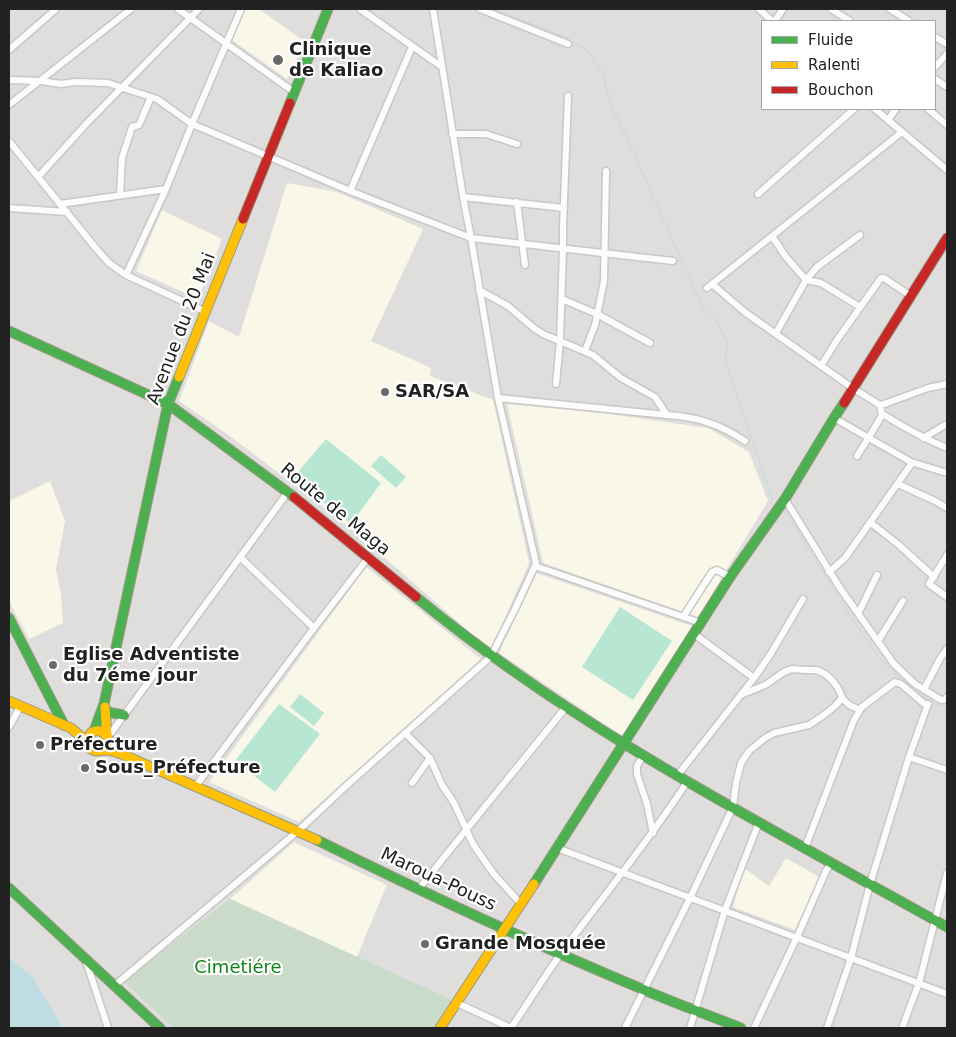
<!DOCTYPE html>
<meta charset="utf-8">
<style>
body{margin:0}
#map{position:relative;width:956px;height:1037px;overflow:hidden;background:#f0eeeb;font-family:"DejaVu Sans",sans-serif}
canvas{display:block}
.frame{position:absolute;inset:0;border:10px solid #222;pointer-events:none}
.legend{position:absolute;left:761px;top:20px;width:175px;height:90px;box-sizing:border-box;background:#fff;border:1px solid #a7a7a7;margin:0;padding:6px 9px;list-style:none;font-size:15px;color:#222}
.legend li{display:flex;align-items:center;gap:10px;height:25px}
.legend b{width:25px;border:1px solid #a7a7a7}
</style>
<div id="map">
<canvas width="956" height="1037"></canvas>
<div class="frame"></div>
<ul class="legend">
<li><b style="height:6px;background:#4caf50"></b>Fluide</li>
<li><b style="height:6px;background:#ffc107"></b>Ralenti</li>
<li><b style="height:6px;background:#c62828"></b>Bouchon</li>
</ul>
</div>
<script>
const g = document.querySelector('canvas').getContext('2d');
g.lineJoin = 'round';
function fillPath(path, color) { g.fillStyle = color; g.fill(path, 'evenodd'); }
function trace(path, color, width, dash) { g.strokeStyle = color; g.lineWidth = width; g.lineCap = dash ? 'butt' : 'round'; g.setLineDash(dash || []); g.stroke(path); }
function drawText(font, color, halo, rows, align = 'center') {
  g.font = font + ' "DejaVu Sans",sans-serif'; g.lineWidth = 4.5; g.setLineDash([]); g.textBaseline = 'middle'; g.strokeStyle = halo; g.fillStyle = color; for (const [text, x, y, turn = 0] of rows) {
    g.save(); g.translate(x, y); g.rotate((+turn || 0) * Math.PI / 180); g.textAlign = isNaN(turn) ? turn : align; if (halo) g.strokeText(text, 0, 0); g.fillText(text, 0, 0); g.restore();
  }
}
fillPath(new Path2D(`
 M9,9H947V1028H63L33,977L9,958ZM762,21H935V109H762Z`), '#dfdedc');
fillPath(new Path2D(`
 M245,9H259L304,41L287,79L232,40Z
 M287,183L337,192L423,229L371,341L431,368L430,376L493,400L529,562L527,568L491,649L482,643L362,538L316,501L223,431L179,401L209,321L239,337Z
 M162,210L222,239L198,299L136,271Z
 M507,404L602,413L708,428L749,452L768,501L698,617L543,563Z
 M50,481L65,521L56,569L61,594L63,623L29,639L9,601V501Z
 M366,567L481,659L299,822L209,782Z
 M536,573L692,626L622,736L499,653Z
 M294,842L387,885L357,957L230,899Z
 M786,858L821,878L795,930L733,907L744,868L769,886Z`), '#f8f7e8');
fillPath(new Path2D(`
 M387,885L494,932L452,1000L357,957Z`), '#dededc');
fillPath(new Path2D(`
 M230,899L452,1000L433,1028H173L124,981Z`), '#cadbca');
fillPath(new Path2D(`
 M326,439L381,483L351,524L293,478Z
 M381,455L406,477L396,488L371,466Z
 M620,607L672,641L633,700L582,667Z
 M300,694L324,713L314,726L290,707Z
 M279,704L320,734L275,792L235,761Z`), '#b7e6d2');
fillPath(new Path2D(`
 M9,958L33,977L63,1028H9Z`), '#bfdbe3');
trace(new Path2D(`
 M493,9L565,37L587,50L602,73L613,110L629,142L704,310L716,321L728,343L725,361L773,501
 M783,508L850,616L875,652L897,676L923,697L947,709`), '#bfdbe3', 1);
const street = new Path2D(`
 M178,9L294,92
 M360,9L442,67
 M480,9L568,44
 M759,9L772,21
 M831,9L850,21
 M890,9L909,21
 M775,21L783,9
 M935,37L947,44
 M9,50L56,9
 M935,67L947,54
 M935,79L947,87
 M9,80L41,81L61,84L75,82L108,83L157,99L192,124L350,191L471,238L673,261
 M9,105L131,9
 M875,109L947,170
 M928,109L947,125
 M888,120L896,109
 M452,134H486L517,144
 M9,141L94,246L109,263L126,275L206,312
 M38,177L87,123L199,9
 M350,191L412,47
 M758,194L854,109
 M120,195L122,158L132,127L139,125L151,97
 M463,197L564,208
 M517,202L525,265
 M60,204L166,189
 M9,208L67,212
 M772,236L786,257L806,280L821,283L860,307
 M126,275L166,189L192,124L241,9
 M712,284L746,313L854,389L880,405L887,403L928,388L947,384
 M707,288L902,132
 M479,290L508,306L535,329L543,334L593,355L621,378L655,397L667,415L498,398
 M562,299L597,314L650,343
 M776,333L806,280L817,267L860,235
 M585,351L595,325L604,281L606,171
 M821,366L837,340L881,278H884L911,296
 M556,384L560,341L563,249V227L568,96
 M667,415C698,417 719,424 745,441
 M882,415H884C905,428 925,439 947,448
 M834,418L911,462L947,473
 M923,438L947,424
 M857,456L869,437L882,415L880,405
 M898,484L935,501L947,508
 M785,499L840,588L894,664L915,684L941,700H944L947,697
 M871,523L899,545L934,577
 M947,555L929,584L947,597
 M240,557L314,628
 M535,566L701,623
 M829,572L845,558L912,463
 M858,613L861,608L877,575
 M683,617L712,572L717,570L730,577
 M694,634L754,678
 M878,641L903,601
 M924,689L941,657L947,649
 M743,694C750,691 758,688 765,685C774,680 782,671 792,669C796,669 801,670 804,670C808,670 812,670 816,670C828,673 839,686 842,698
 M9,727L20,707
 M405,733L430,758L442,785L454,803L473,844L493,873L521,904
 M108,737L288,492
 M643,756L637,766V774L647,804L653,833
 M909,757L947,770
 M677,776L754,678L770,655L803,599
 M412,783L430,758
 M195,787L314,628L368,558
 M557,848L947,994
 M805,848L854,720L862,707L895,682L901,684L927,706
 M418,890C467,828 517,768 566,707
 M86,961L108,1028
 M114,986L298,831L347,785L487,660L491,656L515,609L535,566L536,563L498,398L471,238L463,197L433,9
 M457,1003L511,1028
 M511,1028C528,1003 544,977 562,952C604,895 649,841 687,782
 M625,1028L690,898L733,807L736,783L741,763L749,751L765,738L774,733L809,725L824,715L835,706L842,698L849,705L860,710
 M690,1028L725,910L759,822
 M754,1028L797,937L826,871L831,863
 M827,1028L851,958L870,884L909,757L928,704
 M902,1028L919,983L947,873`);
const fast = new Path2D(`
 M290,103L328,9
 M9,331L168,404L294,497
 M416,597C577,730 765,825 947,927
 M9,618L64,725
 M105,710L112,713L124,715
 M94,731L104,704L168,404L179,377
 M317,840C424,893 532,943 642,989C674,1003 708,1015 741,1028
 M534,884L730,577L785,499L834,418L844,403
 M9,888L160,1028`);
const slow = new Path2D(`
 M179,377L243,219
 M9,701L71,728L87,742
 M105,707L107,736
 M103,750L108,743V737C103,732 99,729 92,732C86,738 85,749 96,751C100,751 104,750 108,750C114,751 119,753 124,755L317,840
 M440,1028L534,884`);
const jam = new Path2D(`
 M243,219L290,103
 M844,403L947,238
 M294,497L416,597`);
trace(street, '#c9c8c7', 9);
trace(fast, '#999a82', 11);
trace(slow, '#999a82', 11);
trace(jam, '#999a82', 11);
trace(street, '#fdfcfc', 6);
trace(fast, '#4caf50', 9);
trace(slow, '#ffc107', 9);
trace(jam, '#c62828', 9);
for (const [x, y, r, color] of [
 [278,60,6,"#6a6968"],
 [385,392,5,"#6a6968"],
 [53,665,5,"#6a6968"],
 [40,745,5,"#6a6968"],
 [85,768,5,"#6a6968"],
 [425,944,5,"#6a6968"]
]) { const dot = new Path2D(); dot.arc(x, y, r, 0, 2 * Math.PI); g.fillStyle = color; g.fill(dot); trace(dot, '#fff', 2); }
drawText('bold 18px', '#222', '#fff', [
 ["Clinique",289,50],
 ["de Kaliao",289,71],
 ["SAR/SA",395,392],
 ["Eglise Adventiste",63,655],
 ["du 7éme jour",63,676],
 ["Préfecture",50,745],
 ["Sous_Préfecture",95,768],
 ["Grande Mosquée",435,944]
], 'left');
drawText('18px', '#222', '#fff', [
 ["Avenue du 20 Mai",182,329,-69],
 ["Route de Maga",335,510,39],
 ["Maroua-Pouss",438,880,25]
]);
drawText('18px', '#0c8416', '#fff', [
 ["Cimetiére",238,968]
]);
</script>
